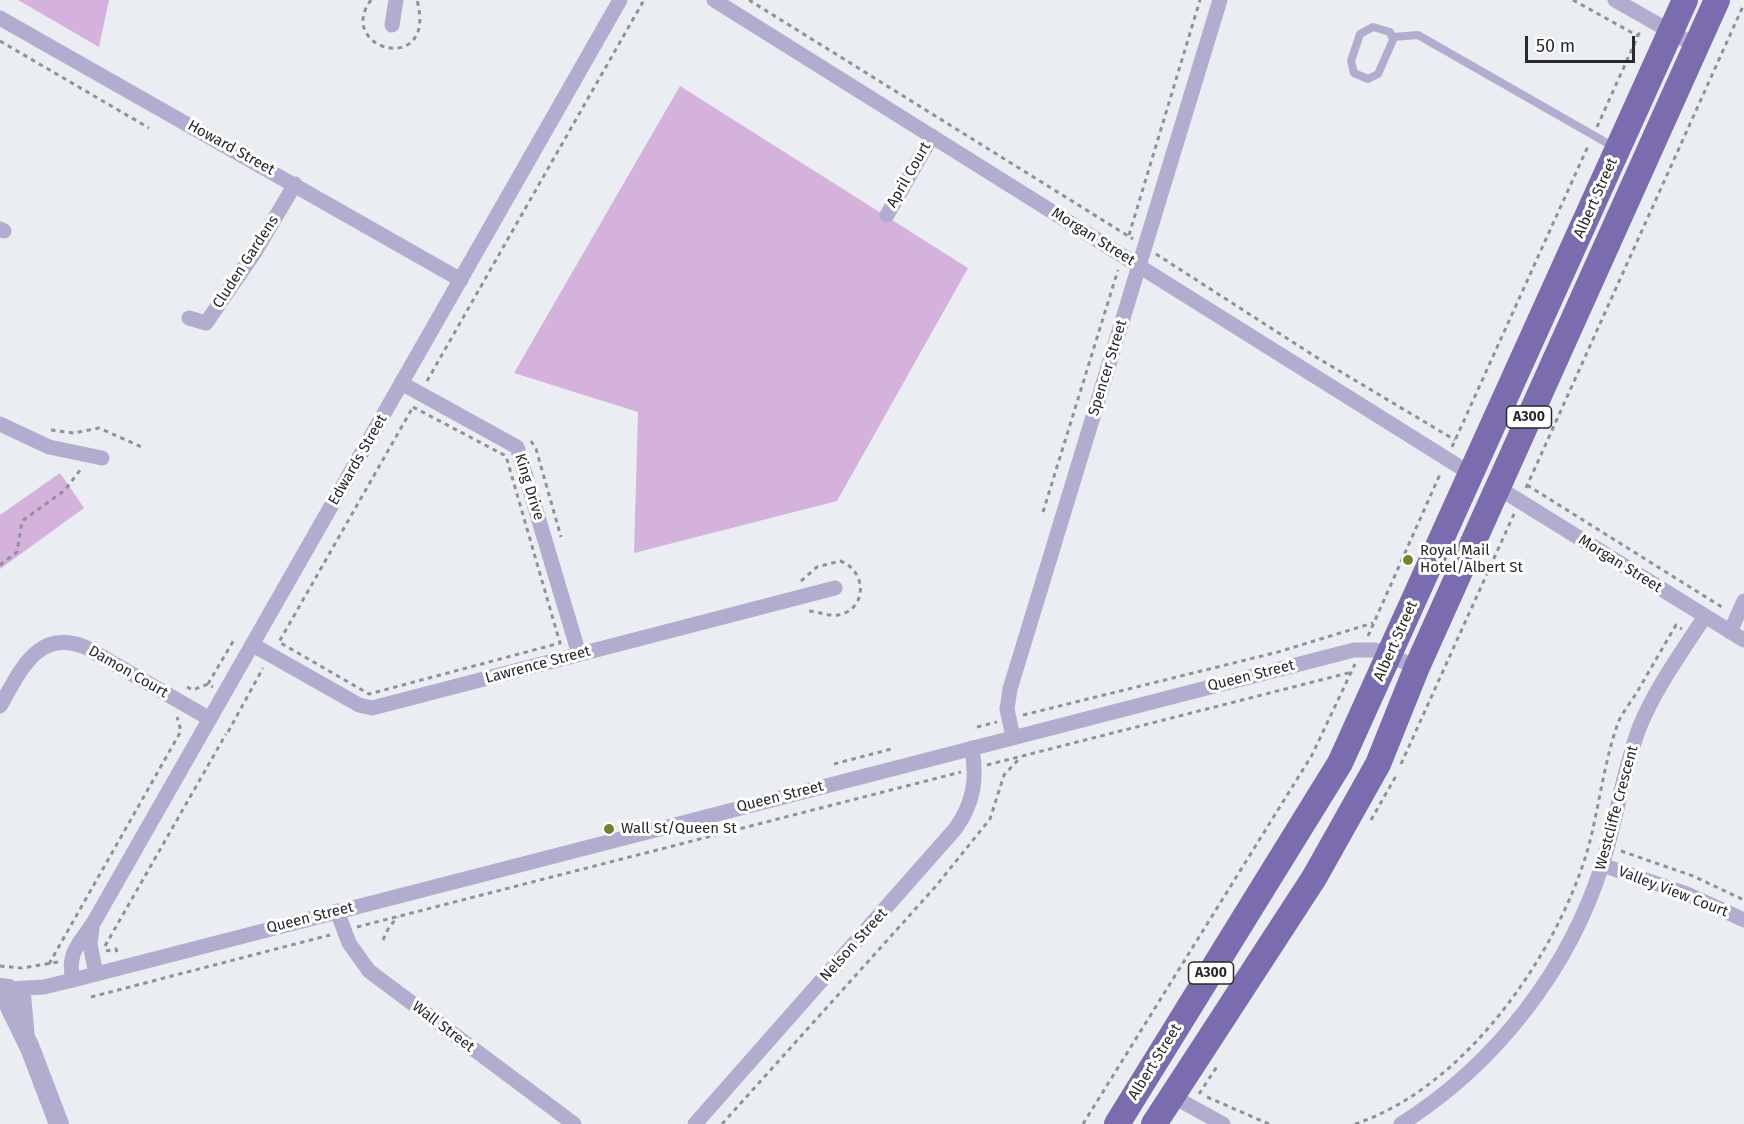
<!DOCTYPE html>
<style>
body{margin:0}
#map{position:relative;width:1744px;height:1124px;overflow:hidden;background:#eaedf2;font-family:"Fira Sans",sans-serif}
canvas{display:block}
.scale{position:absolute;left:1525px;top:36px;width:110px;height:27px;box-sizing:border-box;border:3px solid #28292a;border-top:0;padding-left:8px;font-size:18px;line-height:21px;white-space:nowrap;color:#28292a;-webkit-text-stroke:4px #fff;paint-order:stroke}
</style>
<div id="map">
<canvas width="1744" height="1124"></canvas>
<div class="scale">50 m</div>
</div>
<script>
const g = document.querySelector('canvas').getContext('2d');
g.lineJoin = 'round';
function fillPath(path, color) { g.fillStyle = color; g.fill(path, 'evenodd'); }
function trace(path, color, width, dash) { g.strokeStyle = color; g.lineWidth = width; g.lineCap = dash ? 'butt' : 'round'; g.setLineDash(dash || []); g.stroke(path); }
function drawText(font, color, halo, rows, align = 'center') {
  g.font = font + ' "Fira Sans",sans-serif'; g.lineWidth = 6; g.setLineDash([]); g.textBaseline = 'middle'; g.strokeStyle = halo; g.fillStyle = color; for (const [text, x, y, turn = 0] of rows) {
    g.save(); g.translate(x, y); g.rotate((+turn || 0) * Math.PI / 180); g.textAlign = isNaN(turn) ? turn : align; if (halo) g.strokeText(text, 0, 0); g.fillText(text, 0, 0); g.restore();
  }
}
fillPath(new Path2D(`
 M18,0H109L99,47Z
 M680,86L968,268L837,501L634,553L638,412L514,373Z
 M60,473L84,508L0,569V515Z`), '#d5b2db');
trace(new Path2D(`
 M371,0C334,49 438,78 417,0
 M749,0L1133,239
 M1573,0L1638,36
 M0,41L149,128
 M1597,127L1641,29
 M1129,235L1200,0
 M1156,254L1316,357L1455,440
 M427,381L644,0
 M413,407L506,456L560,643L369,694L279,642Z
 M51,430L74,433L99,428L144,448
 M531,441L536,449L561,537
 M1452,447L1589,144
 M1527,485L1725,609
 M1526,488L1744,4
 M1043,512L1118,270
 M0,565L17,552L22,521L65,490L81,469
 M801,581L817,567L840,561C863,568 869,602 845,613C832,619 820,611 807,611
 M1368,636L1441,472
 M208,684L235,638
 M187,687L193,690L208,684L213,687
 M1023,715L1278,652L1373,623
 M977,727L997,722
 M228,732L263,668
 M834,764L895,748
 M1401,764L1514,514
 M987,765L1352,672
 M1371,820L1396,776
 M1621,851L1693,876L1744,900
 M357,927L961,772
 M383,940L389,927L398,917
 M105,946L226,734
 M106,951L116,949L118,956
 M49,964L181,731L177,717
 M0,966L22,968L58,962
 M91,997L330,935
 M1199,1094L1218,1065
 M1207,1097L1269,1124
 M722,1124L936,886L990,819L1004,775L1020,758
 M1083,1124L1312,755L1355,664
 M1355,1124C1464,1088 1555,958 1587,852C1599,810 1603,765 1618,723C1622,713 1631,702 1637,692C1650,670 1663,647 1676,625L1682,629`), '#909296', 3, [4.5, 4.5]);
trace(new Path2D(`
 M1373,27L1390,32L1393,40L1378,74L1368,79L1354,73L1351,61L1360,34Z
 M1393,37L1418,35L1614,147`), '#b2adcf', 8);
trace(new Path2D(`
 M714,0L1471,474
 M1615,0L1696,46
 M0,18L461,280
 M392,25L396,0
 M887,215L932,136
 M0,229L4,231
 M189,318L206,323L255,252L295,184
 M401,383L517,447L579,654
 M0,424L49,447L102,458
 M1497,487L1744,640
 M1730,632L1744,601
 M253,645L359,705L372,708L835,588
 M0,706C20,672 38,626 87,648L210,719
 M1013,737L1007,709L1010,689L1220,0
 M1602,865L1687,894L1744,920
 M337,911L349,943L369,971L574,1124
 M92,928L90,944L96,974
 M73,980C66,951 81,943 95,920L620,0
 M9,989L44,987L73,980L1354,650H1375L1417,667
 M23,989L27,1034
 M1172,1096L1223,1124
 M695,1124L956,828C974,802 977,779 972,748
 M1401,1124C1495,1065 1570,969 1603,862C1617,818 1623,770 1640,726C1656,687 1682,652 1705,616`), '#b2adcf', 15);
trace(new Path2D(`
 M0,988L9,989L10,1007L30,1048L59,1124`), '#b2adcf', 20);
trace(new Path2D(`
 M1117,1124L1340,763L1685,0
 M1154,1124L1314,878L1378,764L1417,667L1717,0`), '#7a6cae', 26);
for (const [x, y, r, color] of [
 [1408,560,6,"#75812e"],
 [609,829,6,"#75812e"]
]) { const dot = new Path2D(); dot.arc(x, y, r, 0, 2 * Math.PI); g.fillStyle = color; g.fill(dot); trace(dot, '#fff', 2); }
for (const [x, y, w] of [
 [1529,417,45],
 [1211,973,45]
]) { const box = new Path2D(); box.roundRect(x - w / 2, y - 11, w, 22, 4.5); g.fillStyle = '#fff'; g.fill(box); trace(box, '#28292a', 1.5); }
drawText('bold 14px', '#28292a', null, [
 ["A300",1529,417],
 ["A300",1211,973]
]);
drawText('15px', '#28292a', '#fff', [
 ["Howard Street",231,148,29],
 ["April Court",909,175,-60],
 ["Albert Street",1596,198,-66],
 ["Morgan Street",1093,237,32],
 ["Cluden Gardens",246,262,-57],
 ["Spencer Street",1108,368,-73],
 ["Edwards Street",358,460,-60],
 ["King Drive",529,487,73],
 ["Morgan Street",1620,564,32],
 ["Albert Street",1396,641,-66],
 ["Lawrence Street",538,665,-15],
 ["Damon Court",128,672,30],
 ["Queen Street",1251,676,-14],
 ["Queen Street",780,797,-14],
 ["Westcliffe Crescent",1617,808,-75],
 ["Valley View Court",1673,892,21],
 ["Queen Street",310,918,-14],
 ["Nelson Street",854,945,-48],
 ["Wall Street",443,1027,37],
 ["Albert Street",1155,1062,-58]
]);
drawText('15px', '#28292a', '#fff', [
 ["Royal Mail",1420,551],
 ["Hotel/Albert St",1420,568],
 ["Wall St/Queen St",621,829]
], 'left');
</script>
